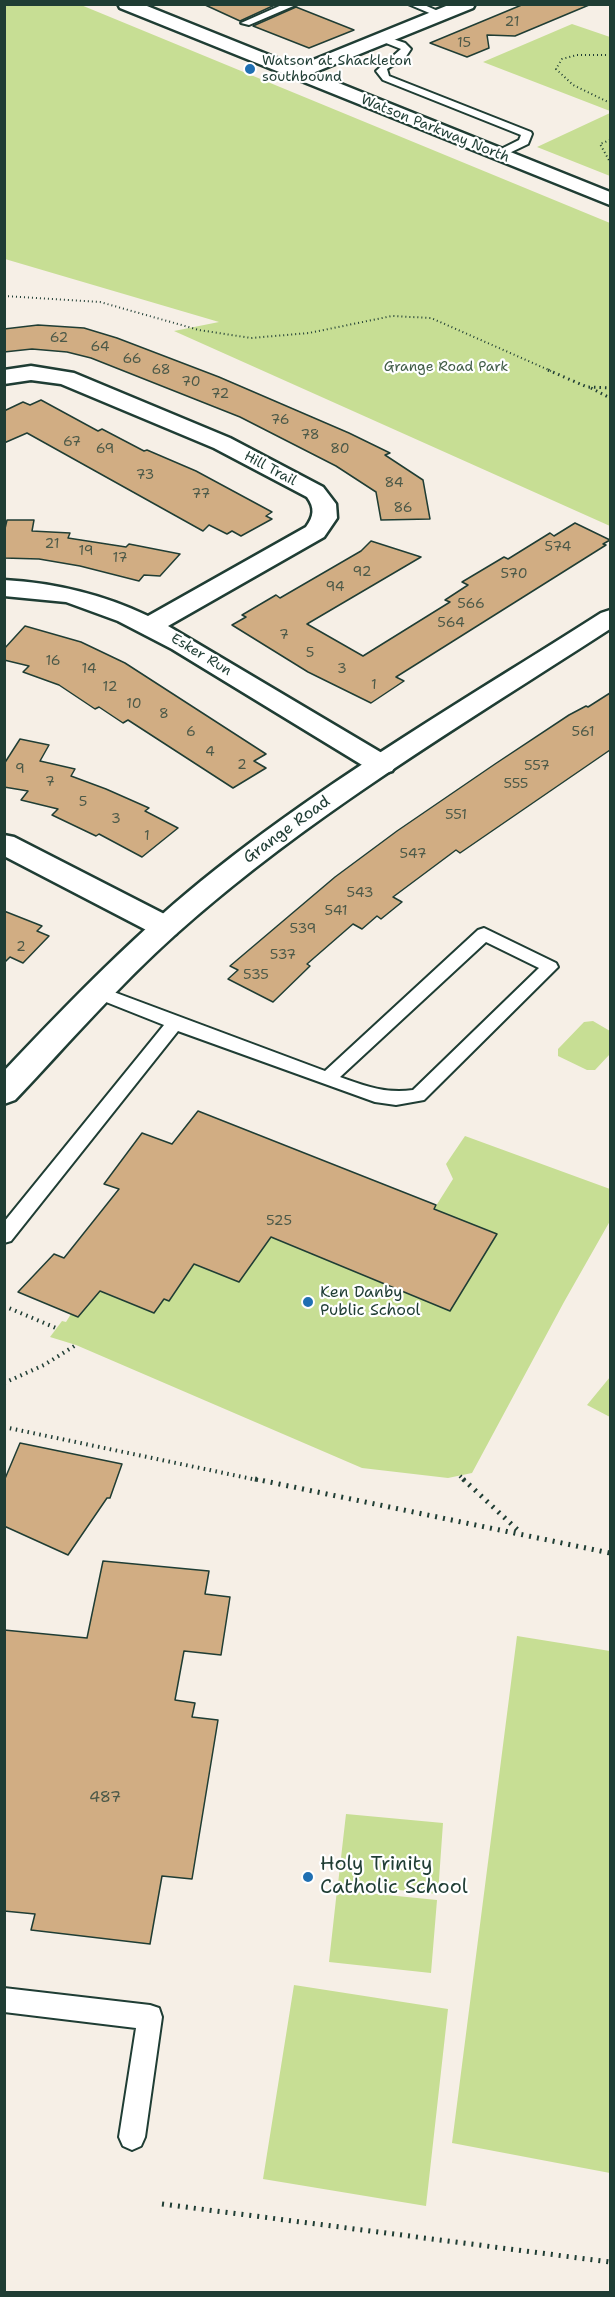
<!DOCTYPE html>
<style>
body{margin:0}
#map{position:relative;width:615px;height:2297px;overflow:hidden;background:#f6efe6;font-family:"Shantell Sans",sans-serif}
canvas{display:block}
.frame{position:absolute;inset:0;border:6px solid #1f3d34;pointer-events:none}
</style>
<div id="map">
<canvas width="615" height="2297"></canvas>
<div class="frame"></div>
</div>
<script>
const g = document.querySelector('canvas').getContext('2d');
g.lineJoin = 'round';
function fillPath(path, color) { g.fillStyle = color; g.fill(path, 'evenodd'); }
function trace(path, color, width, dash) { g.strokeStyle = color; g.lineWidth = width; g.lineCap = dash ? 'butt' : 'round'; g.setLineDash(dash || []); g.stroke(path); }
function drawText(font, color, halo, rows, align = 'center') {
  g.font = font + ' "Shantell Sans",sans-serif'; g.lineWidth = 4.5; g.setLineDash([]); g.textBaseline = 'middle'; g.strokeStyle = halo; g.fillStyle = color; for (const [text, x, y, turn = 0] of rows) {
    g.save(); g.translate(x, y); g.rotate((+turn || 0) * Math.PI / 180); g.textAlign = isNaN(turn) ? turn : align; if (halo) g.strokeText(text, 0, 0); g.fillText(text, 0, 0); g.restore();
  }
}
fillPath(new Path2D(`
 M4,5H81L610,223V526L174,331L219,322L5,259Z
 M572,24L610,37V111L483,62Z
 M610,113V176L537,147Z
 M593,1021L610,1031V1054L595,1070H587L558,1056V1049L584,1022Z
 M465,1136L610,1189V1221L564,1302L472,1473L448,1478L362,1468L76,1345L50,1337L62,1321L66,1322L71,1314L78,1317L100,1291L154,1313L164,1299L169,1301L194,1264L239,1282L271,1237L450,1311L497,1234L434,1209L453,1179L446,1164Z
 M610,1377V1417L587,1405Z
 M517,1636L610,1651V2173L452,2143Z
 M346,1814L443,1823L438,1894L338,1884Z
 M337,1890L437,1900L431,1973L329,1962Z
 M294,1985L448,2009L426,2206L263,2179Z`), '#c7de94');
const building = new Path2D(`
 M203,4H277L240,21Z
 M524,4L589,5L515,36L487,35L489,48L467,57L430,43Z
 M296,7L354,30L309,48L253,26Z
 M38,325L84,328L117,338L219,377L349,433L390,453L385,455L423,480L430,519L381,520L376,492L336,466L240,417L91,358L67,352L32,349L4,352V329Z
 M41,400L98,431L102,429L144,451L147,450L196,471L272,512L266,516L272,519L241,536L232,531L227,534L209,525L203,531L27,433L4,443V411L23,402L30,405Z
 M7,520H34L32,531L70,533L68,538L126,547L129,544L180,554L160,576L144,575L139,581L80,566L39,559L4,558V533Z
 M575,523L610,540L603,544L606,545L396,677L404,681L371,703L308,672L232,625L246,617L242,615L276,595L280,598L361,551L371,541L421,557L307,624L363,656L450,602L445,600L468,585L462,582L504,557L508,559L550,533L554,536Z
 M25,626L81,642L125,663L266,754L254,761L266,768L233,788L128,720L123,723L99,707L95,709L59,685L23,672L29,666L4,660V649Z
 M610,693V750L460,853L456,850L393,897L402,902L381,919L377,916L362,929L353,924L307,964L310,966L273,1002L228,979L238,970L230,966L335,877L397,831L495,764L569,715L586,706L588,707Z
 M20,739L49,745L40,761L75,769L71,776L106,789L149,808L145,811L178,828L142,857L99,834L96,836L52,815L58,809L21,800L28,791L4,787V764Z
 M4,911L42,926L37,931L49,936L23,963L10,957L4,963Z
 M198,1111L436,1205L434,1209L497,1234L450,1311L271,1237L239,1282L194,1264L169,1301L164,1299L154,1313L100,1291L78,1317L18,1292L54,1254L64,1258L119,1189L104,1184L142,1133L172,1144Z
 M20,1443L122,1464L110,1498H107L68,1555L4,1526V1481Z
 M103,1561L209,1571L205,1594L230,1597L221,1655L184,1651L175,1700L195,1703L192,1717L218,1720L192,1879L162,1876L150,1944L31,1930L35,1914L4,1911V1630L87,1638Z`);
fillPath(building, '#d1ad83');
trace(building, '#1f3d34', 1.5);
const lane = new Path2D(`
 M284,4H298L249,25L241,23Z
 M408,4H422L447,15L439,17Z
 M384,36L405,43L411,49L405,58L387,69L389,76L531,132L532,134L528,144L503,156H495V152L519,140L521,135L383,80L376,71L401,49L381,41V37Z
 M484,928L556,963L558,967L424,1100L396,1105L375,1102L178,1031L11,1241L4,1243V1222L164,1025L91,996L89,992L91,988H103L325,1071L478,930ZM486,942L539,968L413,1090C386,1094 365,1086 340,1077Z
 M4,1988L150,2005L159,2008L162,2017L145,2137L141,2146L132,2150L123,2146L119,2137L136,2028L4,2012Z`);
const street = new Path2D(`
 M451,4H475L473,8L303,77H291L288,73L291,69Z
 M31,366L74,373L230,438L323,487L336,504L337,518L324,537L168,626L392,759L396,765L392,771L382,774L372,771L172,649L118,621L66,602L4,596V580C55,583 102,594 148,616L306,527C314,516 315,508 307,497L214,448L61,384L31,380L4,384V370Z
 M4,835L14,837L176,920L180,927L176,934L165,937L154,934L4,856Z`);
const secondary = new Path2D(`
 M118,4H142L610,192V205L120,8Z
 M610,610V629C462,725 308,816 176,934C119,985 68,1044 15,1100L4,1104V1071C71,1000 138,931 215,870C336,774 471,696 601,613Z`);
trace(lane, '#1f3d34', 4);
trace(street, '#1f3d34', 5);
trace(secondary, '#1f3d34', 5);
trace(new Path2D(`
 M610,55H577L562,59L556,69L573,85L610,103
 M610,140L600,144L610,162
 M4,296L100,302L199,330L251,338L309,333L392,316L431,318L551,371`), '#1f3d34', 2, [1, 3]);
trace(new Path2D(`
 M548,370L587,387L610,388
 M591,388L610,398`), '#1f3d34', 3, [1.5, 4]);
trace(new Path2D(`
 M4,1306L56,1328
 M4,1383L44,1365L76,1345
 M4,1427L262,1481
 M460,1476L465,1481`), '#1f3d34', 4, [1.5, 4.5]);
trace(new Path2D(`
 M255,1479L610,1553
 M463,1479L521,1533
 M162,2204L610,2262`), '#1f3d34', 5, [2, 6]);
fillPath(lane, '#fff');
fillPath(street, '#fff');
fillPath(secondary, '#fff');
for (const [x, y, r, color] of [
 [250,69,6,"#1f6fb2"],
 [308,1302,6,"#1f6fb2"],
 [308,1877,6,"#1f6fb2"]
]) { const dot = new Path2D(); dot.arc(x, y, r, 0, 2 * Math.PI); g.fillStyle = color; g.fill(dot); trace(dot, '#fff', 2); }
drawText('14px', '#4c5948', null, [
 ["21",512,22],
 ["15",464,43],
 ["62",59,338],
 ["64",100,347],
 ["66",132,359],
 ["68",161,370],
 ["70",191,382],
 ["72",220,394],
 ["76",280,420],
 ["78",310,435],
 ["67",72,442],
 ["69",105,449],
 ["80",340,449],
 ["73",145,475],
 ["84",394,483],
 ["77",201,494],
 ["86",403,508],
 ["21",52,544],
 ["574",558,547],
 ["19",86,551],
 ["17",120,558],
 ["92",362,572],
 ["570",514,574],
 ["94",335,587],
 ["566",471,604],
 ["564",451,623],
 ["7",284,635],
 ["5",310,653],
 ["16",53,661],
 ["14",89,669],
 ["3",342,669],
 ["1",374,685],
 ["12",110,687],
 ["10",134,704],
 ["8",164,714],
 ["6",191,732],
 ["561",583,732],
 ["4",210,752],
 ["2",242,765],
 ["557",537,766],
 ["9",20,769],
 ["7",50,782],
 ["555",516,784],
 ["5",83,802],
 ["551",456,815],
 ["3",116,819],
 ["1",147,836],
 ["547",413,854],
 ["543",360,893],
 ["541",336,911],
 ["539",303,929],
 ["2",21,947],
 ["537",283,955],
 ["535",256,975],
 ["525",279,1221]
]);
drawText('14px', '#1f3d34', '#fff', [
 ["Watson at Shackleton",262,61],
 ["southbound",262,77]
], 'left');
drawText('14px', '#1f3d34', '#fff', [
 ["Watson Parkway North",435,129,22],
 ["Hill Trail",270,469,28],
 ["Esker Run",201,655,31]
]);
drawText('14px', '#415d47', '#fff', [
 ["Grange Road Park",446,367]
]);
drawText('16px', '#1f3d34', '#fff', [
 ["Grange Road",287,830,-36]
]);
drawText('16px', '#1f3d34', '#fff', [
 ["Ken Danby",320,1293],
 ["Public School",320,1311]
], 'left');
drawText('16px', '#4c5948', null, [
 ["487",105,1798]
]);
drawText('20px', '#1f3d34', '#fff', [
 ["Holy Trinity",320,1865],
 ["Catholic School",320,1888]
], 'left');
</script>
